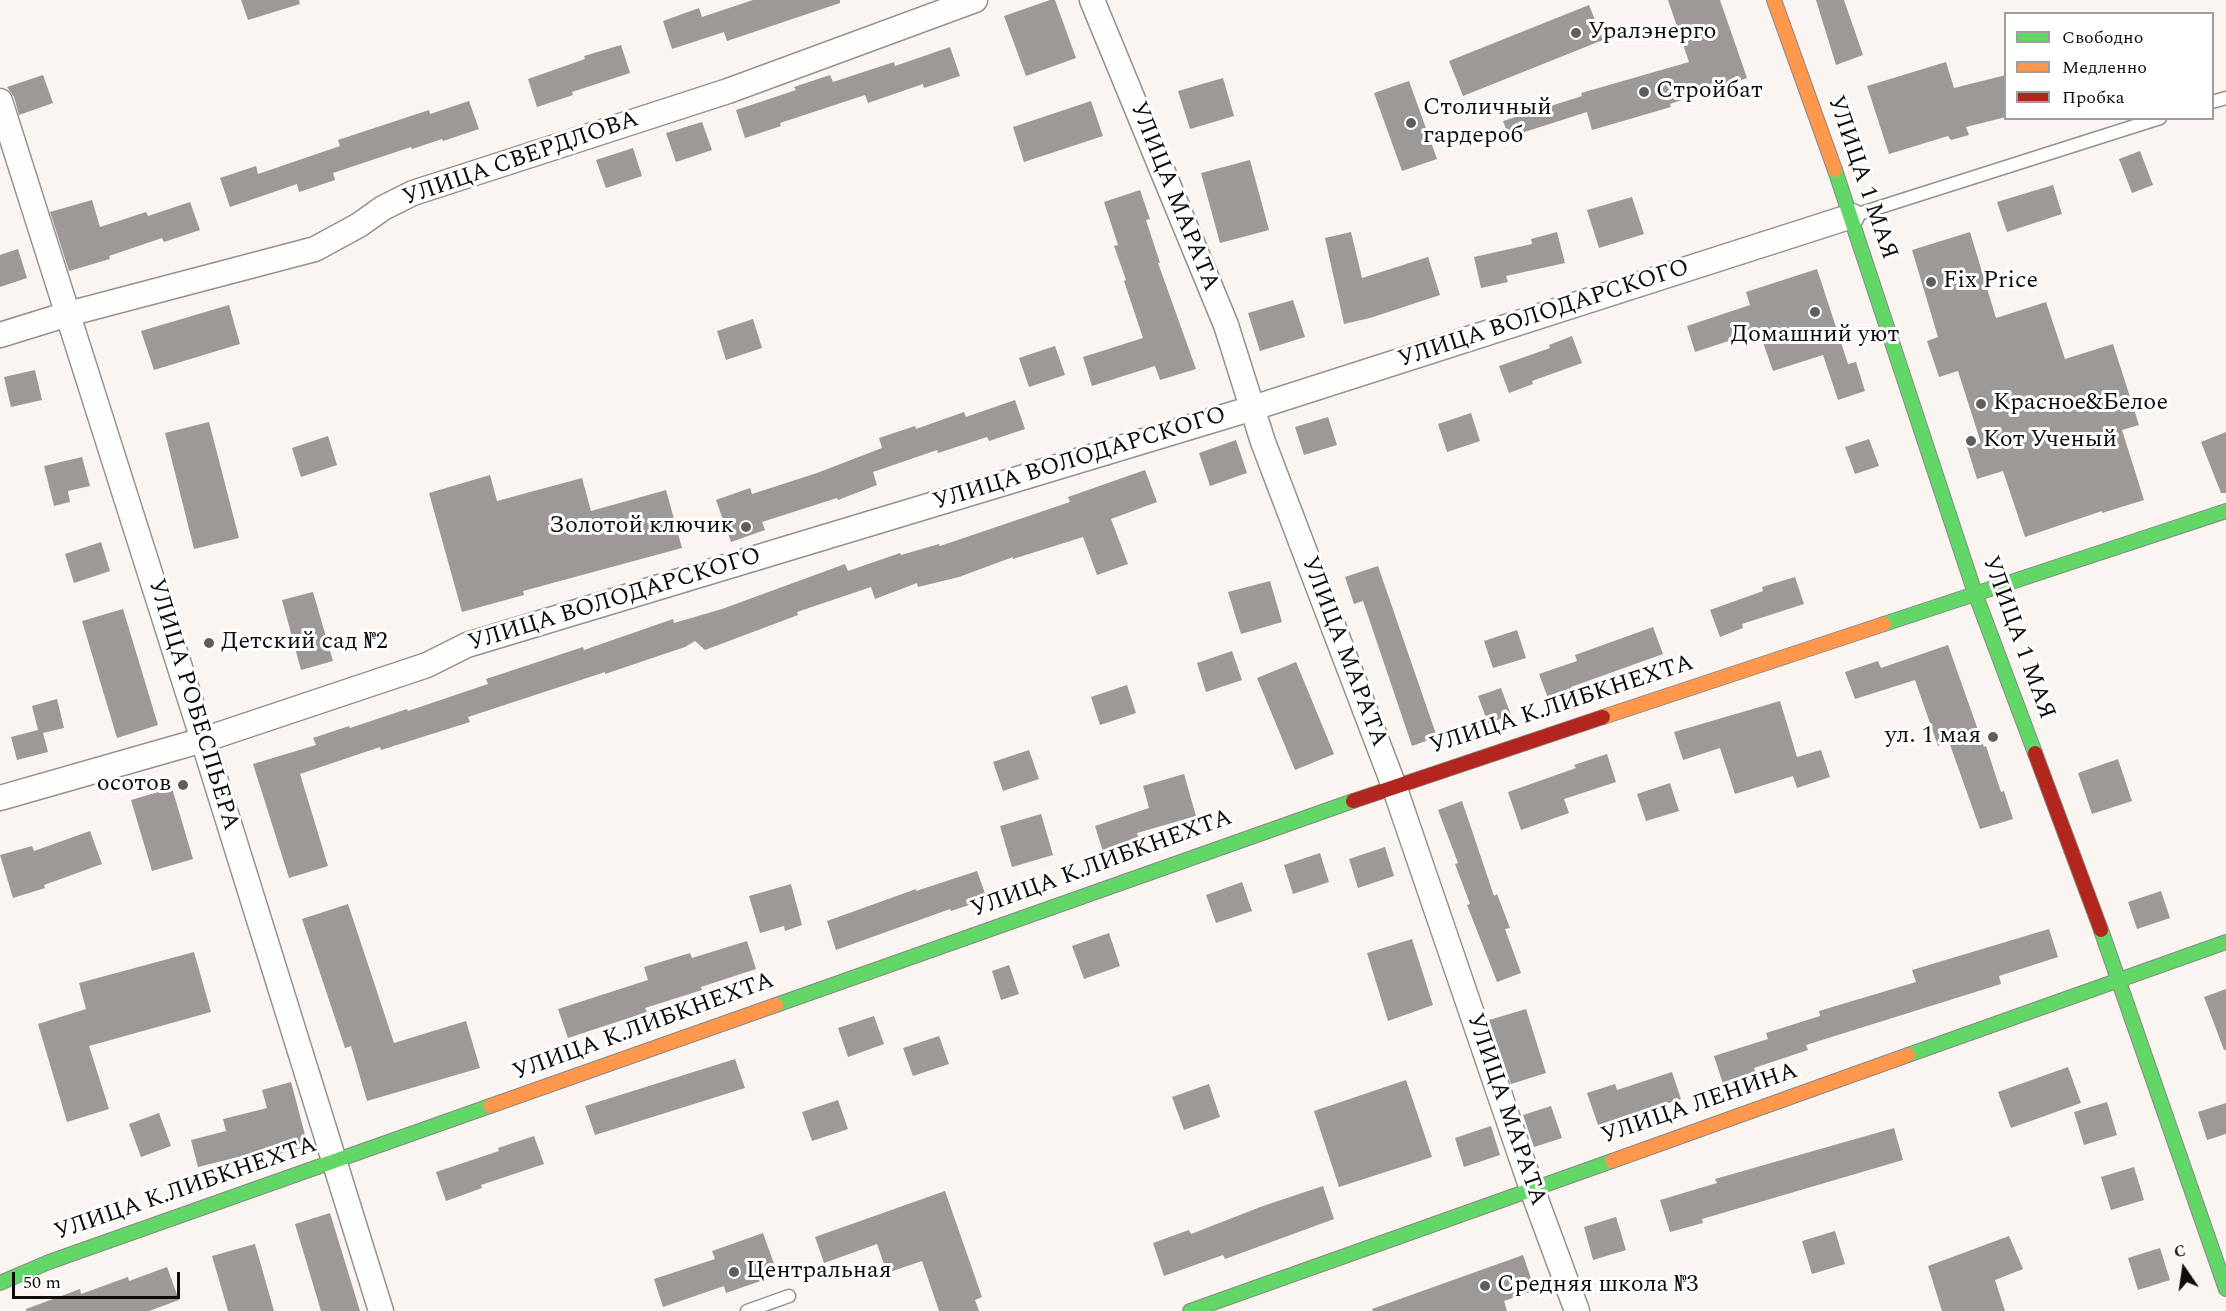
<!DOCTYPE html>
<meta charset="utf-8">
<style>
body{margin:0}
#map{position:relative;width:2226px;height:1311px;overflow:hidden;background:#faf5f1;font-family:Spectral,serif}
canvas{display:block}
.legend{position:absolute;left:2004px;top:12px;width:210px;height:108px;box-sizing:border-box;background:#fff;border:2px solid #9e9e9e;margin:0;padding:8px 10px;list-style:none;font-size:18px;color:#0d0d0d}
.legend li{display:flex;align-items:center;gap:12px;height:30px}
.legend b{width:30px;border:2px solid #9e9e9e}
.north{position:absolute;left:2154px;top:1239px;width:60px;height:60px;-webkit-text-stroke:4px #fff;paint-order:stroke;rotate:347deg;font-size:16px;font-weight:700;line-height:24px;text-align:center;color:#0d0d0d}
.north::after{content:'';display:block;margin:auto;width:21px;height:27px;background:#0d0d0d;clip-path:polygon(50% 0,100% 100%,50% 72%,0 100%)}
.scale{position:absolute;left:12px;top:1272px;width:168px;height:27px;box-sizing:border-box;border:3px solid #0d0d0d;border-top:0;padding-left:8px;font-size:18px;line-height:21px;white-space:nowrap;color:#0d0d0d;-webkit-text-stroke:4px #fff;paint-order:stroke}
</style>
<div id="map">
<canvas width="2226" height="1311"></canvas>
<ul class="legend">
<li><b style="height:8px;background:#63d668"></b>Свободно</li>
<li><b style="height:8px;background:#ff974d"></b>Медленно</li>
<li><b style="height:8px;background:#b3261e"></b>Пробка</li>
</ul>
<div class="north">С</div>
<div class="scale">50 m</div>
</div>
<script>
const g = document.querySelector('canvas').getContext('2d');
g.lineJoin = 'round';
function fillPath(path, color) { g.fillStyle = color; g.fill(path, 'evenodd'); }
function trace(path, color, width, dash) { g.strokeStyle = color; g.lineWidth = width; g.lineCap = dash ? 'butt' : 'round'; g.setLineDash(dash || []); g.stroke(path); }
function drawText(font, color, halo, rows, align = 'center') {
  g.font = font + ' Spectral,serif'; g.lineWidth = 6; g.setLineDash([]); g.textBaseline = 'middle'; g.strokeStyle = halo; g.fillStyle = color; for (const [text, x, y, turn = 0] of rows) {
    g.save(); g.translate(x, y); g.rotate((+turn || 0) * Math.PI / 180); g.textAlign = isNaN(turn) ? turn : align; if (halo) g.strokeText(text, 0, 0); g.fillText(text, 0, 0); g.restore();
  }
}
fillPath(new Path2D(`
 M241,0H299L300,4L248,20Z
 M753,0H840V3L727,41L724,32L672,49L663,21L699,8L702,17Z
 M1050,0H1055L1076,58L1026,76L1004,16Z
 M1668,0H1720L1747,78L1670,104L1671,107L1592,130L1587,112L1509,137L1503,121L1582,96L1581,93L1689,62Z
 M1816,0H1844L1863,55L1836,65Z
 M1589,5L1603,40L1463,96L1449,61Z
 M621,45L630,73L572,92L573,95L537,107L528,79L585,59L584,56Z
 M950,47L960,76L924,88L923,84L868,103L865,95L780,123L781,126L745,138L736,110L796,90L794,87L830,75L833,82L894,62L895,66Z
 M1946,62L1954,88L2006,75V117L1966,127L1969,135L1951,140L1948,136L1889,154L1867,86Z
 M43,75L53,103L19,115L14,97L7,87Z
 M1223,78L1234,116L1190,129L1178,91Z
 M1409,81L1437,159L1402,171L1374,93Z
 M469,101L479,129L443,141L442,139L412,149L411,147L333,173L335,180L299,192L297,184L230,207L220,178L256,166L258,174L340,146L338,140L429,110L430,114Z
 M1091,101L1103,136L1024,162L1013,127Z
 M702,122L712,150L676,162L666,133Z
 M633,148L642,176L606,188L596,160Z
 M2140,151L2153,185L2132,193L2119,159Z
 M1250,160L1269,230L1220,243L1201,173Z
 M2053,185L2062,214L2007,232L1997,202Z
 M1140,190L1150,219L1146,220L1160,263H1158L1196,369L1160,380L1155,366L1092,386L1083,357L1143,338L1124,281L1126,280L1114,246L1118,245L1104,202Z
 M1632,197L1644,234L1599,248L1587,210Z
 M92,200L100,227L146,212L148,216L190,202L200,230L164,242L162,238L109,256L110,259L69,271L50,212Z
 M1351,232L1362,278L1428,257L1440,295L1370,318L1344,324L1325,238Z
 M1557,232L1565,263L1506,276L1508,282L1481,288L1474,257L1532,244L1531,239Z
 M1970,232L1996,318L2046,302L2065,359L2113,344L2139,425L2122,430L2144,500L2102,513V511L2025,537L2003,471L1977,479L1967,447L1981,443L1958,371L1939,377L1927,341L1938,337L1912,250Z
 M18,249L27,278L0,287V255Z
 M1817,269L1848,364L1856,362L1865,391L1838,400L1823,355L1773,371L1759,331L1695,352L1687,326L1750,305L1746,292Z
 M1293,300L1305,337L1260,351L1248,313Z
 M229,305L240,344L154,370L141,331Z
 M753,319L762,348L726,360L717,331Z
 M1572,336L1582,363L1532,381L1533,384L1509,393L1499,366L1550,348L1549,345Z
 M1055,346L1065,375L1029,387L1019,358Z
 M35,370L42,400L11,407L4,377Z
 M1015,400L1025,429L989,441L987,437L938,453L937,450L873,472L877,485L838,500L837,498L762,522L765,530L731,542L716,500L750,488L752,494L817,473L882,448L879,438L915,426L916,429L964,412L966,417Z
 M1471,413L1480,441L1447,452L1438,424Z
 M1328,417L1337,445L1304,455L1295,427Z
 M209,422L239,538L194,549L165,433Z
 M2226,432V493H2221L2201,442Z
 M328,436L337,465L301,477L292,448Z
 M1869,439L1879,466L1855,474L1845,447Z
 M1236,440L1247,473L1210,486L1199,453Z
 M82,457L90,486L68,491L70,502L54,506L44,466Z
 M1145,470L1157,502L1111,519L1128,564L1097,575L1083,537L1013,559V557L959,577L918,587L917,583L875,599L871,587L797,612L798,615L705,650L695,641L685,647L605,674V672L468,717L470,722L381,750L380,747L300,774L328,866L289,878L253,764L316,745L313,738L349,726L350,728L407,709L408,711L488,684L486,679L583,647L584,650L673,619L674,623L722,609L845,564L848,571L900,553L901,555L939,544L940,546L1070,502L1068,497Z
 M490,475L497,501L582,478L591,511L666,490L682,548L523,591L524,595L462,612L429,493Z
 M101,542L110,571L74,583L65,554Z
 M1378,566L1437,737L1412,746L1363,601L1354,604L1345,577Z
 M1795,577L1804,604L1742,624L1743,628L1720,637L1710,610L1763,591L1762,587Z
 M1270,581L1282,622L1241,634L1228,592Z
 M313,592L333,661L301,670L282,600Z
 M123,609L158,725L117,738L82,621Z
 M1653,627L1663,654L1571,687L1573,693L1549,701L1539,674L1577,661L1575,655Z
 M1517,630L1526,658L1493,668L1484,641Z
 M1948,645L1984,747L1986,746L2001,792L2004,791L2013,819L1980,829L1949,742L1938,746L1915,680L1855,699L1845,672L1878,661L1881,668Z
 M1232,651L1242,680L1206,692L1197,663Z
 M1296,662L1334,754L1295,770L1257,678Z
 M1127,685L1136,713L1100,725L1091,697Z
 M1501,688L1511,715L1488,723L1478,696Z
 M57,699L64,728L43,733L48,752L17,760L11,737L38,730L32,706Z
 M1780,701L1797,757L1821,750L1830,777L1797,788L1793,776L1735,794L1720,748L1683,760L1674,732Z
 M1029,750L1039,779L1003,791L993,762Z
 M1607,754L1616,782L1564,799L1569,813L1521,830L1508,792L1576,768L1574,765Z
 M2118,759L2132,801L2092,814L2078,773Z
 M1184,774L1196,816L1137,833L1140,842L1104,855L1095,826L1149,808L1143,786Z
 M1670,783L1679,811L1646,821L1637,794Z
 M172,788L193,859L152,871L131,800Z
 M1462,801L1494,896L1497,894L1510,928L1505,929L1521,973L1497,982L1467,905L1470,904L1455,864L1458,863L1438,810Z
 M1041,814L1053,855L1012,867L1000,826Z
 M90,831L102,864L44,885L45,888L13,898L0,855L32,846L34,851Z
 M1385,847L1394,876L1358,888L1349,859Z
 M1320,853L1329,882L1293,894L1284,865Z
 M977,871L987,899L951,911L950,909L836,950L827,921L916,889V891Z
 M1242,882L1252,911L1216,923L1206,895Z
 M791,884L802,925L785,931L784,926L760,933L749,896Z
 M2161,891L2170,918L2137,929L2128,902Z
 M348,904L394,1043L466,1021L480,1068L367,1101L351,1046L345,1048L302,919Z
 M2049,929L2058,957L1999,976L2001,984L1806,1045L1808,1050L1754,1068L1756,1073L1723,1084L1714,1056L1768,1039L1766,1033L1820,1016L1819,1011L1916,982L1912,970Z
 M1109,933L1120,966L1084,979L1072,946Z
 M1412,939L1433,1005L1388,1021L1367,953Z
 M747,941L756,969L701,987L702,990L645,1008L647,1012L568,1038L558,1009L648,980L644,967L690,953L692,958Z
 M194,952L211,1012L89,1046L109,1109L67,1122L38,1024L86,1009L79,983Z
 M1009,965L1019,994L1001,1000L992,971Z
 M2226,989V1050H2224L2204,997Z
 M1526,1009L1546,1073L1511,1084L1489,1020Z
 M874,1016L884,1044L848,1057L838,1028Z
 M939,1036L949,1064L913,1076L903,1048Z
 M735,1059L745,1088L595,1135L585,1106Z
 M2068,1067L2081,1103L2011,1128L1998,1092Z
 M1672,1072L1681,1099L1598,1125L1587,1093L1615,1084L1617,1090Z
 M1406,1080L1432,1157L1339,1187L1314,1111Z
 M291,1082L308,1146L279,1154L278,1147L198,1167L191,1140L226,1131L223,1119L267,1108L262,1090Z
 M1209,1084L1220,1117L1184,1130L1172,1097Z
 M838,1100L848,1129L812,1141L802,1112Z
 M2107,1102L2117,1135L2084,1145L2074,1112Z
 M2226,1103V1134L2207,1140L2198,1112Z
 M1551,1106L1562,1138L1534,1147L1523,1115Z
 M159,1113L171,1146L141,1157L129,1124Z
 M1491,1126L1500,1155L1464,1167L1455,1138Z
 M1894,1128L1903,1160L1702,1219L1703,1223L1670,1232L1660,1200L1717,1183L1715,1179Z
 M534,1136L544,1164L481,1185L482,1188L446,1201L436,1172L499,1151L498,1148Z
 M2134,1167L2144,1200L2111,1210L2101,1177Z
 M1323,1186L1334,1219L1225,1259L1223,1255L1164,1276L1153,1243L1189,1230L1191,1234L1263,1206Z
 M945,1191L982,1297L975,1300L979,1311H939L922,1261L887,1273L877,1244L824,1263L815,1237Z
 M330,1213L360,1311H321L295,1224Z
 M1616,1217L1626,1250L1593,1260L1584,1227Z
 M1835,1231L1845,1264L1812,1274L1802,1241Z
 M763,1233L778,1275L726,1293L724,1286L663,1307L654,1279L715,1259L712,1251Z
 M2009,1236L2023,1269L1995,1280L2005,1311H1942L1928,1266Z
 M255,1244L274,1311H228L212,1256Z
 M2160,1248L2170,1280L2138,1290L2128,1258Z
 M1523,1255L1535,1290L1504,1301L1507,1311H1373L1372,1309Z
 M167,1267L179,1300L149,1311H26V1309L80,1289L81,1294L128,1277L129,1281Z`), '#9d9997');
const lane = new Path2D(`
 M2212,102L2226,98
 M1852,216L2160,118
 M747,1311L789,1296`);
const street = new Path2D(`
 M1092,0L1226,325L1263,442L1394,786L1532,1189L1577,1311
 M0,101L203,740L381,1311
 M0,335L68,314L315,249L359,225L383,208L413,193L728,91L975,0
 M0,798L203,740L427,665L467,645L1253,408L1852,216`);
const fast = new Path2D(`
 M1835,170L1975,593L2035,753
 M1884,624L2226,511
 M2101,930L2226,1289
 M776,1005L1353,801
 M1908,1055L2226,942
 M0,1283L49,1262L490,1106
 M1190,1311L1612,1161`);
const slow = new Path2D(`
 M1774,0L1835,170
 M1603,717L1884,624
 M490,1106L776,1005
 M1612,1161L1908,1055`);
const jam = new Path2D(`
 M2035,753L2101,930
 M1353,801L1603,717`);
trace(lane, '#949190', 15);
trace(street, '#949190', 27);
trace(fast, '#8a8886', 16);
trace(slow, '#8a8886', 16);
trace(jam, '#8a8886', 16);
trace(lane, '#fefefd', 12);
trace(street, '#fefefd', 24);
trace(fast, '#63d668', 14);
trace(slow, '#ff974d', 14);
trace(jam, '#b3261e', 14);
for (const [x, y, r, color] of [
 [1576,33,6,"#605e5d"],
 [1644,92,6,"#605e5d"],
 [1411,123,6,"#605e5d"],
 [1931,282,6,"#605e5d"],
 [1815,312,6,"#605e5d"],
 [1981,404,6,"#605e5d"],
 [1971,441,6,"#605e5d"],
 [746,527,6,"#605e5d"],
 [209,643,6,"#605e5d"],
 [1993,737,6,"#605e5d"],
 [183,785,6,"#605e5d"],
 [734,1272,6,"#605e5d"],
 [1485,1286,6,"#605e5d"]
]) { const dot = new Path2D(); dot.arc(x, y, r, 0, 2 * Math.PI); g.fillStyle = color; g.fill(dot); trace(dot, '#fff', 2); }
drawText('24px', '#0d0d0d', '#fff', [
 ["Уралэнерго",1588,33],
 ["Стройбат",1656,92],
 ["Столичный",1423,109],
 ["гардероб",1423,137],
 ["Fix Price",1943,282],
 ["Домашний уют",1815,336,"center"],
 ["Красное&Белое",1993,404],
 ["Кот Ученый",1983,441],
 ["Золотой ключик",734,527,"right"],
 ["Детский сад №2",221,643],
 ["ул. 1 мая",1981,737,"right"],
 ["осотов",171,785,"right"],
 ["Центральная",746,1272],
 ["Средняя школа №3",1497,1286]
], 'left');
drawText('24px', '#0d0d0d', '#fff', [
 ["УЛИЦА СВЕРДЛОВА",521,160,-19],
 ["УЛИЦА 1 МАЯ",1861,178,71],
 ["УЛИЦА МАРАТА",1173,197,68],
 ["УЛИЦА ВОЛОДАРСКОГО",1544,315,-18],
 ["УЛИЦА ВОЛОДАРСКОГО",1080,460,-17],
 ["УЛИЦА ВОЛОДАРСКОГО",615,601,-17],
 ["УЛИЦА 1 МАЯ",2017,638,70],
 ["УЛИЦА МАРАТА",1343,652,69],
 ["УЛИЦА РОБЕСПЬЕРА",192,705,73],
 ["УЛИЦА К.ЛИБКНЕХТА",1562,706,-18],
 ["УЛИЦА К.ЛИБКНЕХТА",1102,865,-20],
 ["УЛИЦА К.ЛИБКНЕХТА",644,1028,-20],
 ["УЛИЦА ЛЕНИНА",1700,1105,-19],
 ["УЛИЦА МАРАТА",1505,1110,71],
 ["УЛИЦА К.ЛИБКНЕХТА",186,1190,-19]
]);
</script>
